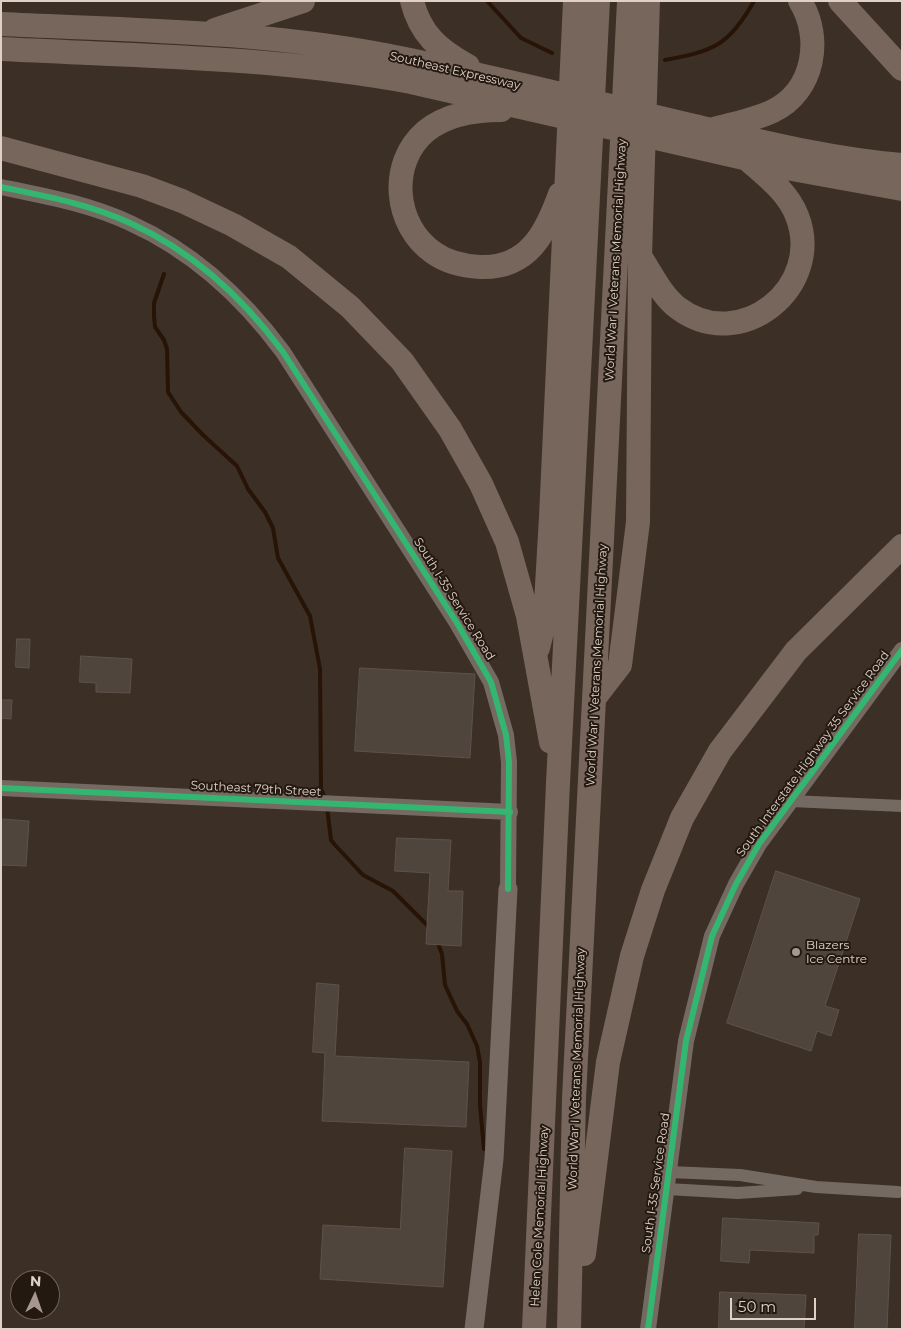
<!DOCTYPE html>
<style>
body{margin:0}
#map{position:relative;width:903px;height:1330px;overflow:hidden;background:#3c2f26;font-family:Montserrat,sans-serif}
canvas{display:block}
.frame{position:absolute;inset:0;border:2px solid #e0d1c7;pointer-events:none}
.north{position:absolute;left:10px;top:1270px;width:50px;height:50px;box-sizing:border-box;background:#231911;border:1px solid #6f635a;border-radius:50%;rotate:3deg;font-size:14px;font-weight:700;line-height:20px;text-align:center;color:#e0d1c7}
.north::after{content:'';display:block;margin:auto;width:18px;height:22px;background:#a7988f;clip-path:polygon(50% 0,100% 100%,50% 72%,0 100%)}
.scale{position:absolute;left:730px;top:1298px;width:86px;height:22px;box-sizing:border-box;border:2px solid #e0d1c7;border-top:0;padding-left:6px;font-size:15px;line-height:18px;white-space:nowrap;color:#e0d1c7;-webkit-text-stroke:4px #231911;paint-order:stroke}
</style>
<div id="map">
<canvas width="903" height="1330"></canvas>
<div class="frame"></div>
<div class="north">N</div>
<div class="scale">50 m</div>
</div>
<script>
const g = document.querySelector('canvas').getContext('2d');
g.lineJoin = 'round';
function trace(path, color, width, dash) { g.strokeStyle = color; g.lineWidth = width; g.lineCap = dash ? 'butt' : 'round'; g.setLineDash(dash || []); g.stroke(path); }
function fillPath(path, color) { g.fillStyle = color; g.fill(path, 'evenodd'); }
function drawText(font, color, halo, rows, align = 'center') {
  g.font = font + ' Montserrat,sans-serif'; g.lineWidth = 4; g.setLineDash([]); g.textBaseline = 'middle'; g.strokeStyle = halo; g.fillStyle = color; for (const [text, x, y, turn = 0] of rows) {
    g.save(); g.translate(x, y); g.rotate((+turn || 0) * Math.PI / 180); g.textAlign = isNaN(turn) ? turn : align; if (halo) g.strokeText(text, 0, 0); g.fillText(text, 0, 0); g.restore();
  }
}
trace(new Path2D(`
 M487,1L521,38L552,53
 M665,60C713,51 729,46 754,1
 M164,274L154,303V316L155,327L164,340L167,349L168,392L181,412L203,435L237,466L248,489L265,512L273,528L278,558L310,616L320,669L321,789L326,800
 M327,807L331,840L335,845L363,875L393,891L429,927
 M437,941L442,954L445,985L457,1011L467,1024L477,1046L480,1062V1105L484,1149`), '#271407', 4);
const building = new Path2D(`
 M17,639H30L29,668L16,667Z
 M81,656L132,659L130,693L96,692V683L80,682Z
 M360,668L475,674L470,758L355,751Z
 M1,700H12L11,719L1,718Z
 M1,819L29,821L26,866L1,865Z
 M397,838L451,840L448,891H463L461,946L426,944L430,873L395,871Z
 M776,871L860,899L825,1006L839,1010L831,1036L817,1031L811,1051L727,1023Z
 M317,983L339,985L335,1056L469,1062L466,1127L322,1121L325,1053L313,1052Z
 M405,1148L452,1151L443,1287L320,1279L323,1225L400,1229Z
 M723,1218L819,1223L818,1235H814V1253L750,1250L749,1263L721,1261Z
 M859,1234L891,1235L887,1329H855Z
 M720,1292L806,1295L804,1329H719Z`);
fillPath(building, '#50453d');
trace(building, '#5e524b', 1);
trace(new Path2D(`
 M791,801L902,806
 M669,1172L740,1175L816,1187L898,1192
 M667,1189L738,1193L797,1189`), '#756a62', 12);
trace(new Path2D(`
 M1,187C45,196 89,204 130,223C192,251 243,298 283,352L457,623L491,682L506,735L509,762L508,889
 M1,788L510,812
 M648,1329L686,1041L712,936L736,884L759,844L902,650`), '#756a62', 16);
trace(new Path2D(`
 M474,1329L494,1159L508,889`), '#786b63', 19);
trace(new Path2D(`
 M412,1C420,34 439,50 468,66
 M840,1L902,69
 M1,24C129,30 259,31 385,55C489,75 592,102 694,126C763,142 831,159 902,165
 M215,30L303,1
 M1,49C139,56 276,57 411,82L792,169L902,189
 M501,110C474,110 447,114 426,131C388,163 394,226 434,253C448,263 463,266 480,267C528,269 546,233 560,194
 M711,130C731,124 754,120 773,111C814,91 823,38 800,1
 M1,148L142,186L182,201L233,225L289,257L350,307L402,361L450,429L481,484L507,542L528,616L551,742
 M640,256C651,273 662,296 678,308C740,355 825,287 797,216C788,192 766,176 747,159
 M538,648L545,620L551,517L575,1
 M596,696L620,665L638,522L640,256L648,1
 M584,1254L608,1062L632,956L653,890L682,818L720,751L796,651L902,546
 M534,1329L558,783L598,1
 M569,1329L574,1098L629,1`), '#76665b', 24);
trace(new Path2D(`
 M1,187C45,196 89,204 130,223C192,251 243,298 283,352L457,623L491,682L506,735L509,762L508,889
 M1,788L510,812
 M648,1329L686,1041L712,936L736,884L759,844L902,650`), '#33b770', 6);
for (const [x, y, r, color] of [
 [796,952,5,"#a7988f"]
]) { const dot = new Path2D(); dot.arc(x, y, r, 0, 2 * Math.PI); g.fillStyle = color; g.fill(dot); trace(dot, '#231911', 2); }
drawText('12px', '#e0d1c7', '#231911', [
 ["Southeast Expressway",455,71,13],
 ["World War I Veterans Memorial Highway",616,260,-87],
 ["South I-35 Service Road",454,599,58],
 ["World War I Veterans Memorial Highway",597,665,-87],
 ["South Interstate Highway 35 Service Road",813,754,-54],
 ["Southeast 79th Street",256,789,3],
 ["World War I Veterans Memorial Highway",577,1069,-88],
 ["South I-35 Service Road",656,1183,-82],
 ["Helen Cole Memorial Highway",540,1216,-87]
]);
drawText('12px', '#e0d1c7', '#231911', [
 ["Blazers",806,945],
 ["Ice Centre",806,959]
], 'left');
</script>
